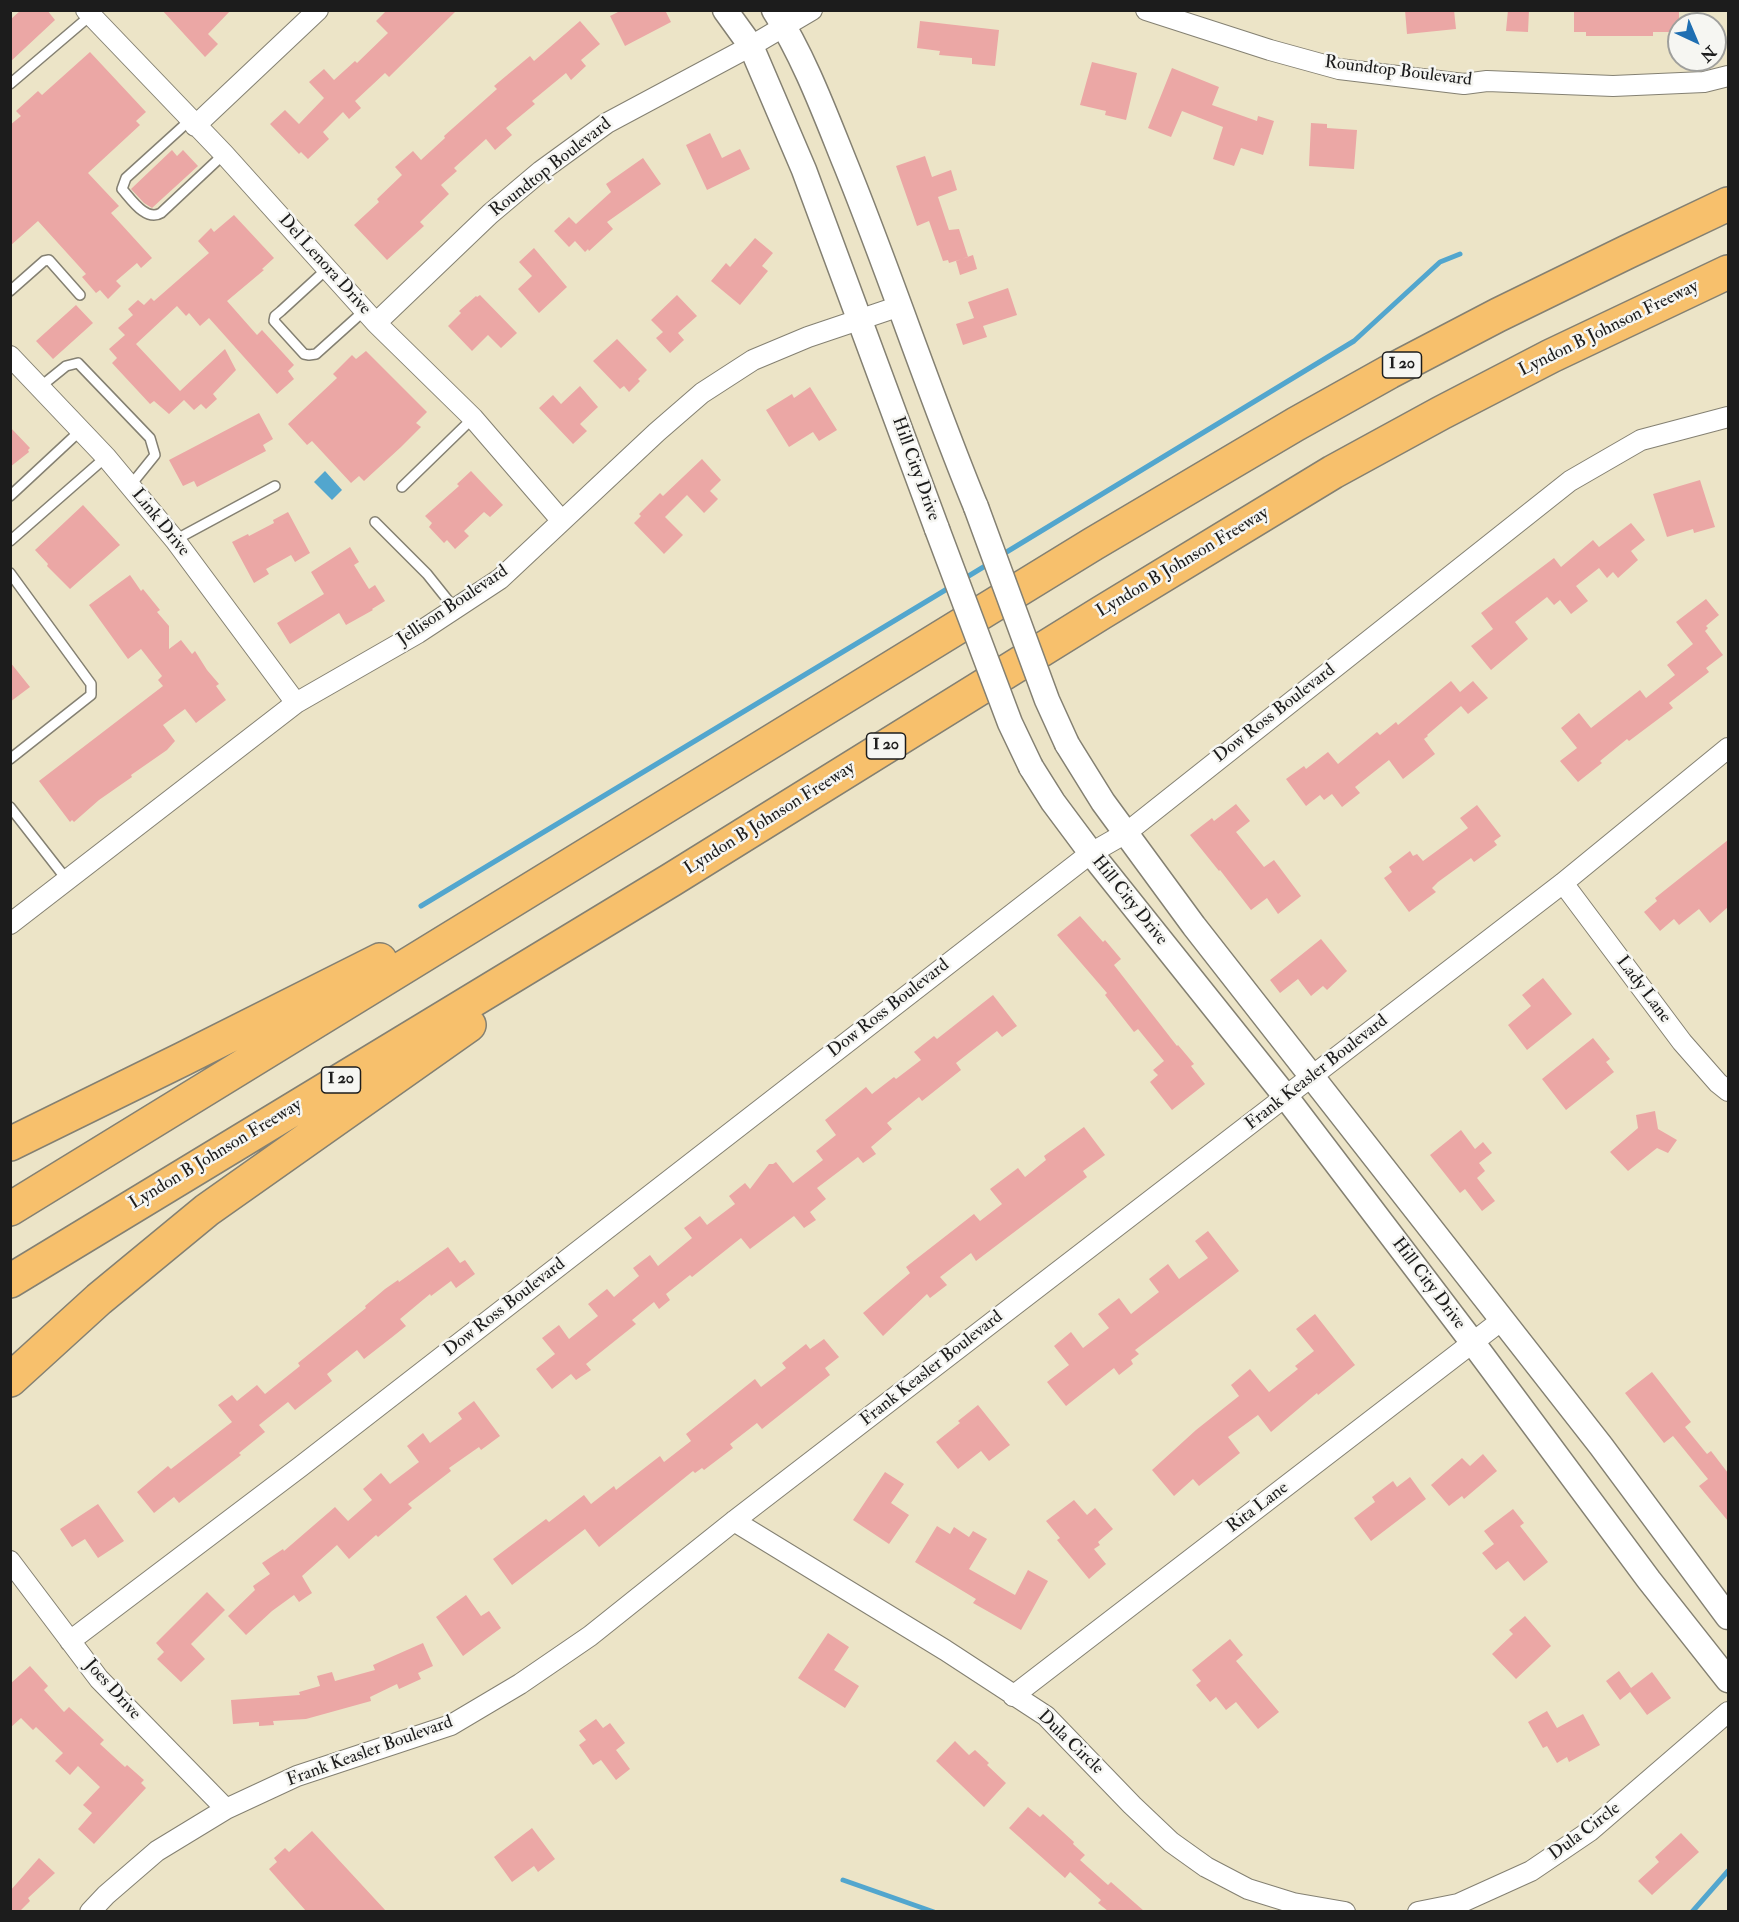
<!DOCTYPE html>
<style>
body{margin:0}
#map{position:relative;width:1739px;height:1922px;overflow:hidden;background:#ece4c7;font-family:"IM FELL Double Pica",serif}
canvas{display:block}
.frame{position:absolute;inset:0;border:12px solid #1c1c1c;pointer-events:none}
.north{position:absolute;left:1667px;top:12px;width:60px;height:60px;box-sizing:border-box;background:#f6f6f2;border:2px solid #9f9f9c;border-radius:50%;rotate:136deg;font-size:16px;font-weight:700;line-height:24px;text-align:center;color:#1c1c1c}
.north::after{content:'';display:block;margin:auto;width:21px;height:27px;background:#1f6fb2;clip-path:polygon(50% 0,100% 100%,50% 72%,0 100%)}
</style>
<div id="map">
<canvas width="1739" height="1922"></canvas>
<div class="frame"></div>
<div class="north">N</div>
</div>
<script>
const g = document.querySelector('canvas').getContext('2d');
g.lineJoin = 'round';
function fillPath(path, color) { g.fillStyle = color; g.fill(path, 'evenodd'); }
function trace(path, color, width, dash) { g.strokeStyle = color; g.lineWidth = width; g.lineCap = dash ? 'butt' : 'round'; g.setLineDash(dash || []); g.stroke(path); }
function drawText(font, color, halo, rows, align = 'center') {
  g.font = font + ' "IM FELL Double Pica",serif'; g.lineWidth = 5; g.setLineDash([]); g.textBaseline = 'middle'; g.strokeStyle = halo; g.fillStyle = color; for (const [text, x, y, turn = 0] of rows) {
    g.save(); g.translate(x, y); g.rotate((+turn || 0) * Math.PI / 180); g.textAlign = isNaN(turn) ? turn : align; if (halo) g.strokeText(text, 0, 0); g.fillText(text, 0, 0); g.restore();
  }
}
fillPath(new Path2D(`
 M325,471L342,490L332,500L314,482Z`), '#52a6ce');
trace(new Path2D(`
 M1000,556L1354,341L1440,262L1460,254
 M962,580L990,563
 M421,906L952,586
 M843,1880L934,1912
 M1692,1912L1728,1871`), '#52a6ce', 5);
fillPath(new Path2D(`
 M21,10H47L55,20L10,62V20Z
 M162,10H231L208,34L218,44L205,57Z
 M387,10H457L389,77L385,73L355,101L361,108L349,119L343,112L323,132L329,139L308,159L301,152L299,154L270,124L285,110L299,124L324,98L309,82L324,69L334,80L355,61L357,63L388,33L376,21Z
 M622,10H665L671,22L625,46L610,16Z
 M1405,10H1454L1456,29L1407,34Z
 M1508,10H1529L1528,32L1506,31Z
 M1574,10H1679V32H1653V36H1586V32H1574Z
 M580,21L600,44L581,60L586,66L571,80L566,73L532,101L535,104L506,128L512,135L495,150L486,139L454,168L457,171L441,185L449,194L420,222L424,226L387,260L354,225L379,202L377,199L402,175L395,167L413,151L421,160L445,138L444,136L497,89L494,86L530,56L534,61Z
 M920,21L999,30L995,66L972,64V58L939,55L940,51L917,48Z
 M90,52L146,112L136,121L140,125L88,173L119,206L111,213L152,258L141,268L137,263L116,281L121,286L108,299L100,290L96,293L82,277L86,274L38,221L10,246V125L21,116L16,111L38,91L42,95Z
 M1092,62L1137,73L1126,120L1105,115L1106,111L1080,105Z
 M1172,68L1219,87L1212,105L1257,121L1258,116L1274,121L1263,155L1241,148L1234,166L1213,159L1223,127L1182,111L1171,137L1148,128Z
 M1311,123L1327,124V128L1357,130L1354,169L1309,166Z
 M710,133L722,158L740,149L750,169L707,190L686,145Z
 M172,150L177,156L183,150L198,166L152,208L144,203L131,189Z
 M925,156L932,177L951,170L957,190L938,197L949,230L959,229L968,257L949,263L948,260L943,261L929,221L917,226L896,166Z
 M643,158L661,184L607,222L613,229L589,251L588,249L585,252L575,241L569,247L554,231L569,217L576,224L611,192L606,184Z
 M234,215L274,258L262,269L264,270L227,301L257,335L262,330L294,365L288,371L294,379L277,394L209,318L200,326L189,313L186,316L177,306L136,344L180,391L225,349L236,370L213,394L217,399L206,409L201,404L194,410L184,400L169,414L154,401L150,404L112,363L117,358L109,349L125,335L118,328L133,315L128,309L138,300L144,305L151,298L154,301L209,253L198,241L211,228L214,232Z
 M755,238L773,253L762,266L768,271L740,305L711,281L726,263L730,267Z
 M534,248L567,287L539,313L518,289L532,276L519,262Z
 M973,255L977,269L960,275L956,261Z
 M1008,288L1017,315L983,326L987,337L963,345L956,324L974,318L968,302Z
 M480,295L517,333L501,348L488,335L472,351L448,326L461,313L459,311L476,296L477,297Z
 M677,295L697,316L678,333L684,340L670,353L656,338L663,332L651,320Z
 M76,305L93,323L53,359L36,341Z
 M617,339L647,370L638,379L640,381L629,392L624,386L620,389L593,361Z
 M366,351L427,412L416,423L421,427L401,447L364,481L359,476L351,483L312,441L307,445L288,424L337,378L333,374L352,355L356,359Z
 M580,386L598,407L580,424L587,431L573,444L539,408L553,395L561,404Z
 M810,387L837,430L819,441L813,432L789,447L766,410L792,394L794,398Z
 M259,413L273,439L263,445L266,451L197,487L194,481L183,486L169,460Z
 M10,427L30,448L28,450L29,452L10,467Z
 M702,459L721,480L710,491L718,499L704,513L687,495L665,517L683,535L664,554L634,523L641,516L639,514L660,493L663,496Z
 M471,471L503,505L490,517L484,512L464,531L469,536L455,549L447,540L444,543L429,527L432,523L425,516L459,486L457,484Z
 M1700,480L1715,527L1694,533L1693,529L1667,537L1653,494Z
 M83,505L120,545L70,589L47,566L48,564L35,550Z
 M288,512L310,553L295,562L291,555L266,569L269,574L254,583L232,542L248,534L249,536L274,523L273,520Z
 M1631,523L1645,540L1631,551L1638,560L1618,578L1613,572L1607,578L1599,568L1576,586L1588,601L1571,614L1560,600L1554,605L1547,597L1515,622L1528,639L1491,670L1471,646L1493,629L1481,613L1554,558L1561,567L1593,540L1599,547Z
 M350,547L359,562L354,565L369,589L375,585L385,601L372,609L373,610L346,625L339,613L290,644L277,623L324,594L311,572Z
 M130,575L141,591L143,589L160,610L157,612L169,626V649L181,640L192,654L195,651L207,670L219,684L216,686L226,700L196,723L185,709L163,725L175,741L167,750L131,775L132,777L99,800L74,822L72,820L70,822L39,781L163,686L158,680L162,676L141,649L128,659L89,605Z
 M1706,599L1719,615L1706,626L1708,628L1705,631L1723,655L1706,668L1709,672L1669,703L1673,708L1629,741L1627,739L1600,761L1602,763L1578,782L1560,761L1577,748L1561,728L1579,713L1591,728L1640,690L1646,698L1675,675L1667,665L1693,644L1676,622Z
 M10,662L30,687L10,702Z
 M1451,681L1460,692L1473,681L1488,698L1468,714L1461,706L1427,735L1428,736L1424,739L1435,754L1403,779L1389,760L1355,787L1360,793L1342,807L1332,794L1324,800L1320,795L1306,806L1286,779L1304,766L1306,769L1328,752L1338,764L1377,732L1380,735L1396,722L1398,725Z
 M1236,804L1250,821L1236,832L1264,867L1274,860L1301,896L1278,914L1267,898L1251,910L1220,870L1219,871L1190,835L1212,818L1214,821Z
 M1477,805L1501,836L1494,841L1497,845L1474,862L1471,858L1438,882L1432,888L1436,892L1409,912L1384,878L1392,872L1389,867L1410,851L1413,856L1417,854L1423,861L1468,828L1460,818Z
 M1728,840V907L1710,923L1699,909L1679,925L1674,919L1660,931L1644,912L1657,901L1655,898Z
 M1080,916L1103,942L1105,940L1121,959L1114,965L1177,1046L1178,1045L1194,1064L1191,1066L1205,1084L1172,1110L1150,1082L1158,1075L1153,1070L1164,1061L1138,1029L1134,1032L1105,995L1107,993L1057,935Z
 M1321,939L1347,971L1327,990L1323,986L1311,996L1298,979L1280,993L1270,980Z
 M1543,978L1572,1014L1527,1050L1508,1025L1531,1006L1522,995Z
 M993,995L1017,1026L1002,1037L997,1031L956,1063L961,1070L922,1101L919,1097L887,1123L892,1129L871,1147L876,1154L863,1163L858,1157L817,1188L826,1199L810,1212L816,1220L804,1228L794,1216L750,1249L741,1238L692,1277L690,1275L666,1294L670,1300L659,1309L654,1302L632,1320L636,1324L586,1364L591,1370L576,1380L571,1374L552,1389L536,1369L555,1354L542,1338L559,1325L569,1339L598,1316L588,1304L607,1289L614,1297L639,1276L633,1268L650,1255L658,1266L692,1238L684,1228L700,1216L707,1225L735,1204L729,1196L745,1183L750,1189L769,1164H773L776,1162L793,1183L823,1160L816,1151L836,1135L825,1120L866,1087L872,1094L894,1077L896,1079L921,1060L914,1052L934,1036L937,1039Z
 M1593,1038L1610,1059L1606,1062L1614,1072L1566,1110L1542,1079Z
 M1655,1111L1658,1129L1677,1140L1668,1153L1657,1148L1628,1171L1610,1152L1638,1128L1636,1115Z
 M1084,1127L1105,1155L1083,1171L1087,1177L976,1261L971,1253L940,1277L947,1285L930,1298L927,1294L883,1336L863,1313L910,1273L906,1267L974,1214L980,1221L1002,1204L990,1189L1018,1168L1025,1177L1046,1160L1044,1156Z
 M1461,1130L1475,1149L1483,1142L1492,1153L1479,1163L1485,1171L1477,1178L1495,1201L1482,1211L1465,1189L1460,1193L1430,1155Z
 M1208,1231L1239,1271L1135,1350L1139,1354L1131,1360L1133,1364L1119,1375L1114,1368L1066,1406L1047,1382L1069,1365L1054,1346L1071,1332L1083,1348L1109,1328L1098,1314L1119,1298L1131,1314L1159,1292L1149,1279L1168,1264L1179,1279L1208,1258L1195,1241Z
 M448,1247L460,1263L465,1260L475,1274L456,1288L451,1281L431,1296L430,1294L400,1319L406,1326L391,1338L364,1359L357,1350L327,1374L332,1381L295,1410L288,1402L259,1425L265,1432L239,1453L241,1455L179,1503L174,1497L154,1513L137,1492L168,1466L171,1469L232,1422L218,1405L232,1395L237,1401L257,1385L265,1394L300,1366L298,1363L366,1308L365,1306L385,1289L398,1280L399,1282Z
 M1315,1314L1355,1365L1318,1395L1317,1393L1271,1432L1258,1415L1228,1437L1240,1453L1199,1486L1193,1479L1174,1496L1152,1470L1196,1430L1239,1396L1231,1385L1250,1369L1269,1392L1298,1369L1295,1366L1314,1351L1296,1329Z
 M824,1339L839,1357L825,1368L830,1375L762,1429L757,1423L730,1444L733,1448L704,1470L702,1468L695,1473L693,1471L599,1547L585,1529L512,1585L493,1559L546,1519L549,1522L584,1495L591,1504L614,1486L616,1490L660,1456L664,1462L691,1441L686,1434L755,1379L761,1387L786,1368L782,1363L806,1344L810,1349Z
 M1652,1372L1691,1422L1685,1427L1707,1454L1711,1451L1728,1473V1521L1699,1486L1708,1479L1673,1436L1664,1443L1625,1393Z
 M474,1401L500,1436L481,1450L479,1447L449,1468L451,1471L408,1504L412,1508L378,1537L376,1535L349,1559L337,1545L302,1576L312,1593L299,1602L294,1595L272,1611L246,1635L228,1616L255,1590L253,1586L270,1574L262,1563L283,1549L284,1551L335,1507L348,1521L372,1500L363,1489L381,1473L390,1484L419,1462L407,1446L423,1433L430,1443L462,1419L458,1413Z
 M978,1405L1010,1445L989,1461L981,1451L958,1469L936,1442L960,1423L958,1421Z
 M1483,1454L1497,1471L1464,1499L1462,1496L1449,1506L1431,1485L1462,1458L1470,1466Z
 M885,1472L904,1484L891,1503L909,1515L889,1544L853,1520Z
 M1410,1477L1426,1499L1371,1541L1354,1518L1375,1502L1372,1497L1393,1481L1397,1487Z
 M1074,1500L1087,1515L1095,1508L1113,1529L1098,1542L1100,1545L1094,1549L1106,1564L1089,1579L1057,1540L1060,1538L1046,1521Z
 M98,1504L124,1541L98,1558L85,1539L72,1547L60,1529Z
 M1513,1509L1524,1523L1520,1526L1548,1562L1524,1581L1508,1561L1496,1570L1482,1553L1494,1544L1484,1531Z
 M937,1526L950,1534L954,1527L969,1537L973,1531L987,1539L969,1569L1015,1595L1028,1570L1048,1581L1021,1630L973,1603L976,1599L915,1562Z
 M207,1592L225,1610L191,1644L205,1659L181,1682L157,1659L164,1652L156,1643Z
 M466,1595L481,1616L489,1611L501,1628L463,1656L436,1617Z
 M1525,1616L1551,1646L1516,1679L1492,1654L1513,1634L1509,1630Z
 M828,1633L849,1647L834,1670L859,1686L845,1708L798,1678Z
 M1230,1639L1243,1655L1236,1661L1279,1712L1258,1729L1236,1702L1226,1710L1216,1697L1210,1702L1196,1685L1201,1681L1192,1670Z
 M423,1643L433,1666L418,1673L421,1679L399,1689L397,1684L370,1697L371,1701L306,1719L273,1721L274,1725L259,1726V1722L233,1724L231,1700L300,1695L299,1692L320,1686L317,1676L332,1672L335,1681L375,1670L373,1665Z
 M30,1666L48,1686L44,1690L64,1712L69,1707L104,1740L100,1744L125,1767L127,1765L144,1780L141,1783L146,1788L94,1844L78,1829L92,1813L83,1805L100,1787L78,1766L70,1775L55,1761L63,1753L36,1727L33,1730L21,1718L10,1728V1684Z
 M1619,1671L1631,1688L1652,1672L1671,1698L1647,1715L1630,1692L1620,1700L1606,1681Z
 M1547,1711L1557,1728L1583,1714L1600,1745L1569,1762L1567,1757L1557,1763L1547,1746L1543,1748L1528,1722Z
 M596,1719L603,1728L610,1723L625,1743L616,1750L630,1769L616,1780L601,1760L593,1765L579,1745L586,1740L579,1731Z
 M955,1741L969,1755L975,1750L989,1763L987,1765L1006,1783L984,1807L936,1761Z
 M1028,1807L1040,1817L1043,1814L1074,1842L1073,1844L1085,1855L1080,1860L1108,1885L1111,1882L1144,1911H1108L1098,1903L1101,1900L1070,1872L1065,1878L1009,1828Z
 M532,1828L555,1859L538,1872L534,1866L512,1882L494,1857Z
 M312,1831L386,1911H306L269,1869L277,1862L274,1858L285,1848L289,1852Z
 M1681,1833L1699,1852L1652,1895L1638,1881L1659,1862L1655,1857Z
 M39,1858L55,1873L28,1898L30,1901L20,1911H10V1891Z`), '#eba7a5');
const service = new Path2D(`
 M10,84L91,15
 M190,120L126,178L122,189C131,199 146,222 161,213L224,154
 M328,268L281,311L275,316L274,321L304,354L309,355L316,354L365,310
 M10,291L44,261L49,260L80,295
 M40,387L66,366L78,363L150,438L155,455L130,486
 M402,487L473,418
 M10,496L81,430
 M375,522L427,574L455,609
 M175,540L275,486
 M10,541L106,457
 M10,573L91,684V695L10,759
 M10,807L67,880`);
const minor = new Path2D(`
 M86,10L224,154L376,323L473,418L561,520
 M1146,10L1270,50L1339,69L1464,84L1487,81L1613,86L1704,82L1728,76
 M195,126L318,10
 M376,323L490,214L541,171L607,123L751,46L812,10
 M10,356L106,457L175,540L296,703
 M1563,883L1682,1042L1718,1083L1728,1091
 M10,924L296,703L418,633L500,579L657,432L702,393L753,360L808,337L900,306
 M734,1521L945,1650L1046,1716L1132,1805L1171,1842L1206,1867L1248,1889L1293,1903L1345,1912
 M10,1561L99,1679L226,1809
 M70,1641L300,1467L1091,853L1126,833L1570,481L1641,440L1728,417
 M1013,1696L1502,1320
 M90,1912L106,1895L157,1851L226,1809L297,1776L451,1725L520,1684L590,1636L734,1521L1563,883L1728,748
 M1418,1912L1458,1904L1531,1871L1590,1831L1728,1712`);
const tertiary = new Path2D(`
 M725,10L751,46L804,170L937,529
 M774,10C804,57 824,111 845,163C891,276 929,393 976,507
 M1067,744L1103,802L1194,926L1601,1446L1728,1617
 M1031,767L1053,802L1091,853L1286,1097L1473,1343L1649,1580L1728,1680`);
const motorway = new Path2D(`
 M10,1144L183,1059L380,960
 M10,1209L1093,544L1296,424L1389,372L1498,315L1627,252L1728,204
 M10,1281L671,880L1101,613L1333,472L1441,413L1551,356L1728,272
 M10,1380L99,1299L207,1210L469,1025`);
trace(service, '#848072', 12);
trace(minor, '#848072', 22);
trace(tertiary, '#848072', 27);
trace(motorway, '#848072', 36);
trace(service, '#fff', 9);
trace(minor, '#fff', 20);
trace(tertiary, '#fff', 24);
trace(motorway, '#f7c06c', 33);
const tertiaryBridge = new Path2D(`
 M976,507L1047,700L1067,744
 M937,529L1010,723L1031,767`);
trace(tertiaryBridge, '#848072', 27, []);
trace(tertiaryBridge, '#fff', 24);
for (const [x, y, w] of [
 [1402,365,39],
 [886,746,39],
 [341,1080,39]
]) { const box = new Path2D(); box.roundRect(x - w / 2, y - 13, w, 26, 4.5); g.fillStyle = '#f6f6f2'; g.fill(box); trace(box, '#1c1c1c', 1.5); }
drawText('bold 16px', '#1c1c1c', null, [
 ["I 20",1402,365],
 ["I 20",886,746],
 ["I 20",341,1080]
]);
drawText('18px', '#1c1c1c', '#f6f6f2', [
 ["Roundtop Boulevard",1398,72,7],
 ["Roundtop Boulevard",551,168,-38],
 ["Del Lenora Drive",324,265,48],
 ["Lyndon B Johnson Freeway",1609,329,-26],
 ["Hill City Drive",915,469,70],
 ["Link Drive",160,523,51],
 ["Lyndon B Johnson Freeway",1183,563,-31],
 ["Jellison Boulevard",453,606,-34],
 ["Dow Ross Boulevard",1275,714,-38],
 ["Lyndon B Johnson Freeway",770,819,-32],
 ["Hill City Drive",1129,901,51],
 ["Lady Lane",1643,990,53],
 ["Dow Ross Boulevard",889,1009,-38],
 ["Frank Keasler Boulevard",1317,1073,-38],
 ["Lyndon B Johnson Freeway",216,1155,-31],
 ["Hill City Drive",1428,1284,53],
 ["Dow Ross Boulevard",505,1308,-38],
 ["Frank Keasler Boulevard",932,1369,-38],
 ["Rita Lane",1258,1508,-37],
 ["Joes Drive",112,1690,48],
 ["Dula Circle",1070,1743,44],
 ["Frank Keasler Boulevard",370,1752,-20],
 ["Dula Circle",1585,1832,-37]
]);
</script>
